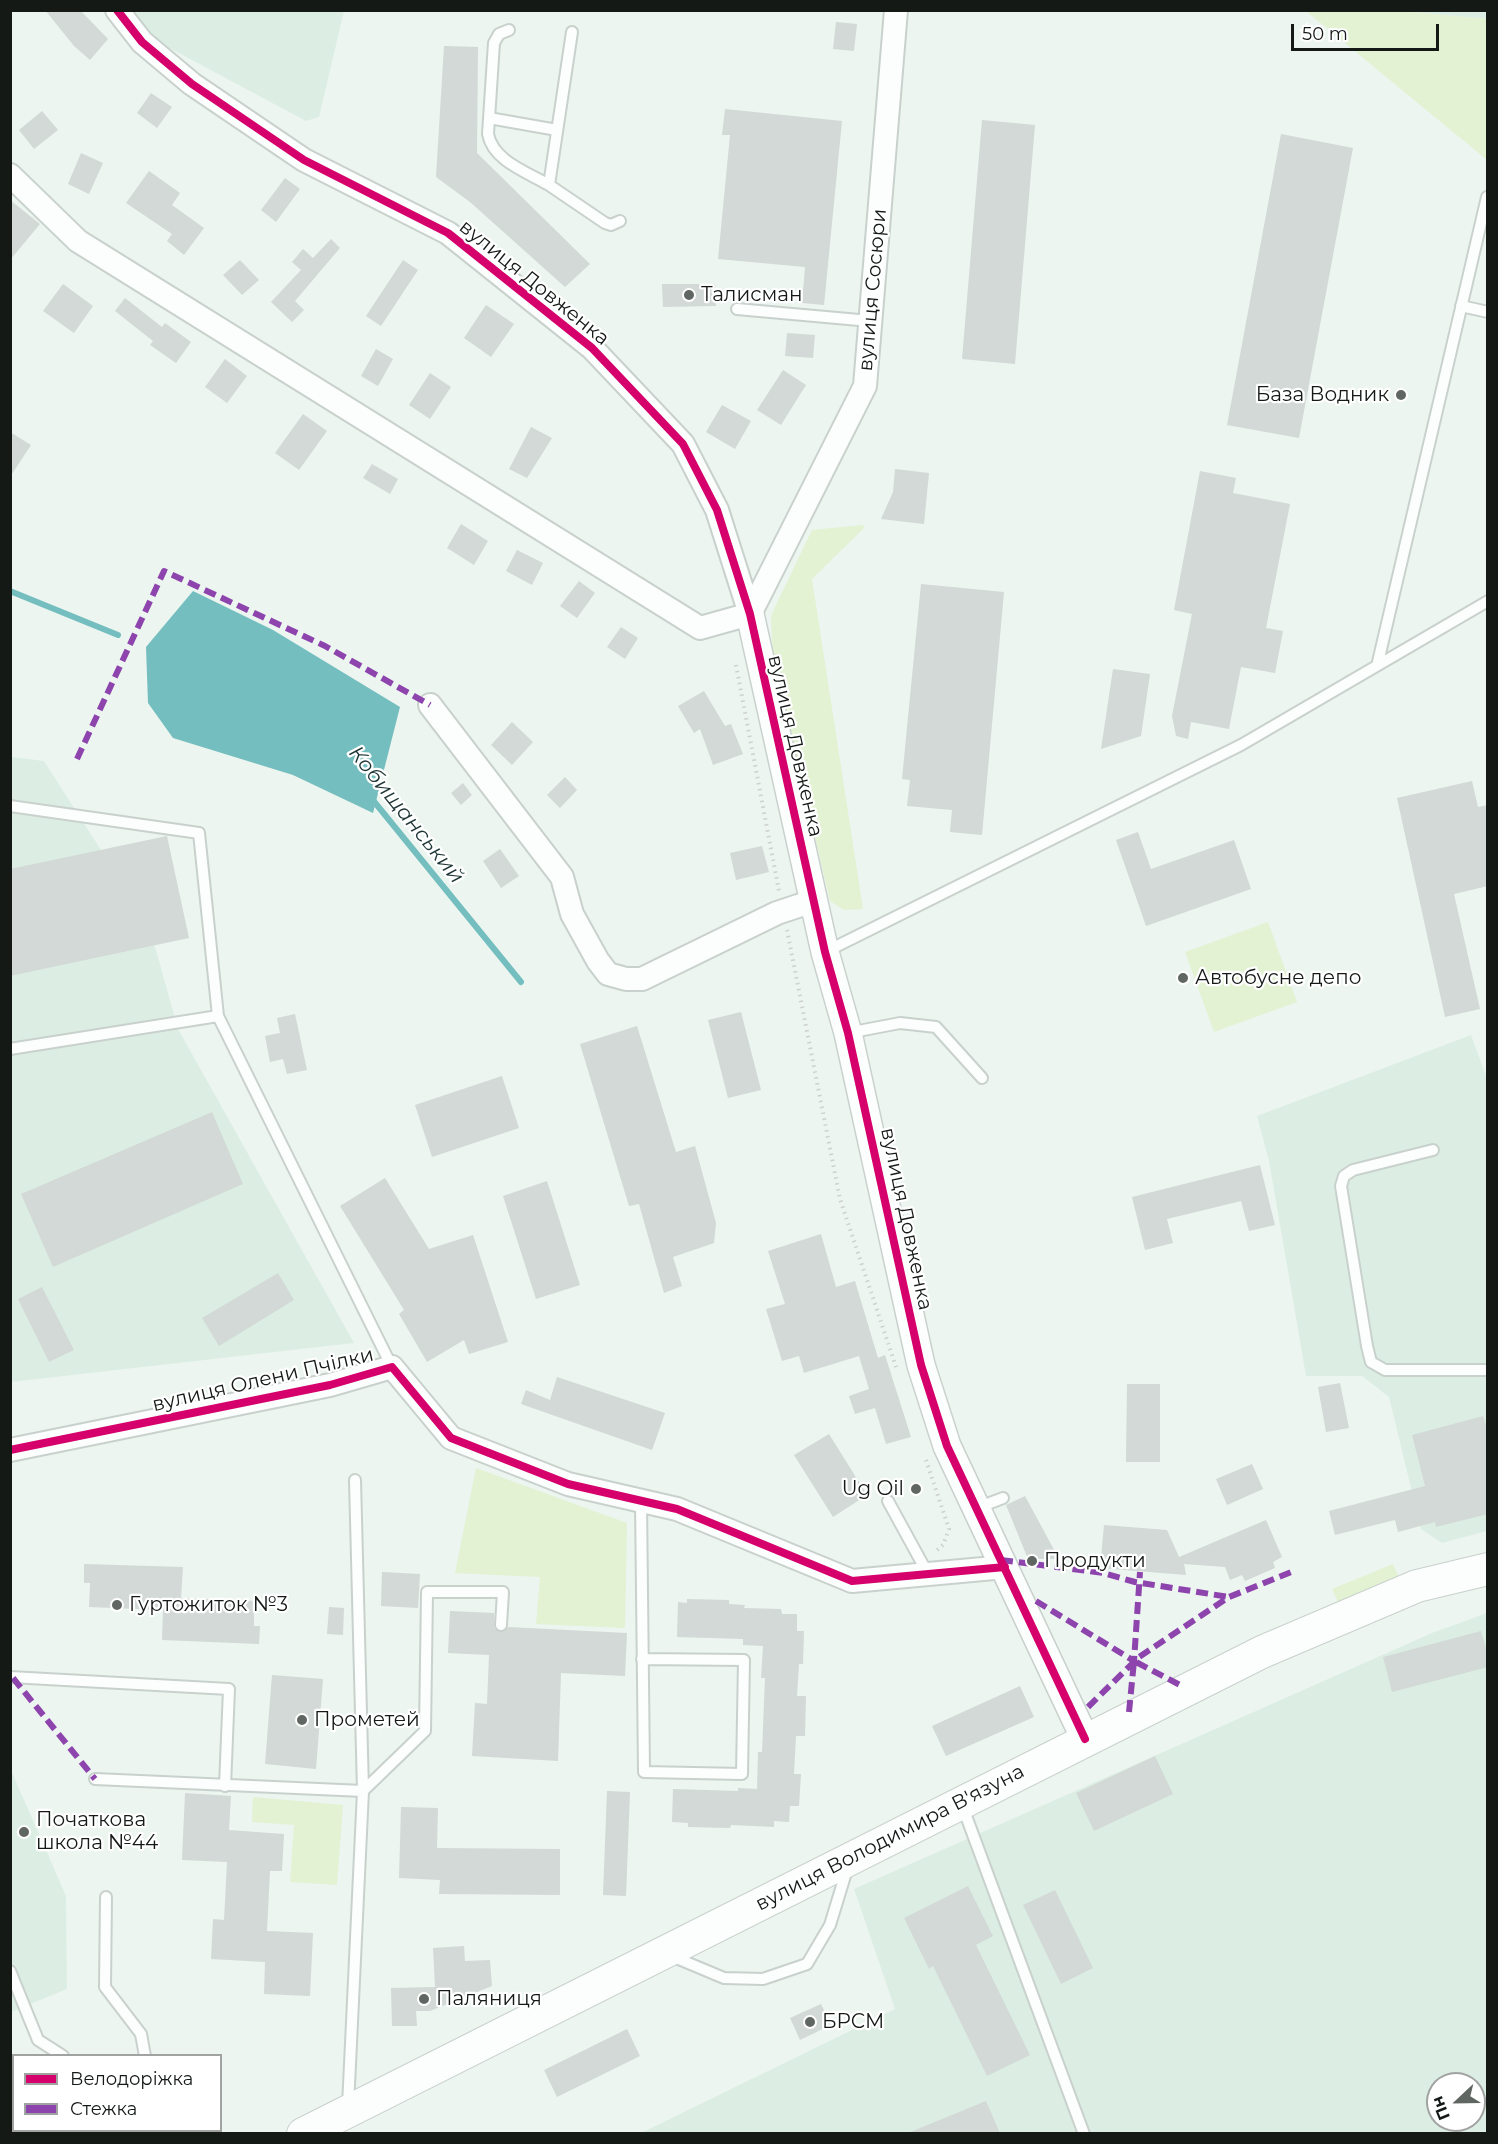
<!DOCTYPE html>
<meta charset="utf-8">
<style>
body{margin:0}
#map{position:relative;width:1498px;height:2144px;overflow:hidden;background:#ecf5f0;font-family:Montserrat,sans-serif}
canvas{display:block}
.frame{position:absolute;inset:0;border:12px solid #141916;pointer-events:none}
.legend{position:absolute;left:12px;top:2054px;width:210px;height:78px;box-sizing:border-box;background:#fff;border:2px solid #a1a3a2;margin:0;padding:8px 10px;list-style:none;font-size:18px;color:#141916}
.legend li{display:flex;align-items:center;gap:12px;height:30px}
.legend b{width:30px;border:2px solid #a1a3a2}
.north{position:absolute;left:1426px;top:2072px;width:60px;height:60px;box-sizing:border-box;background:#fff;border:2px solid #a1a3a2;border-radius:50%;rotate:248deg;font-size:16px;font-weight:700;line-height:24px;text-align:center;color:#141916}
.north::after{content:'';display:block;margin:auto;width:21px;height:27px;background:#606662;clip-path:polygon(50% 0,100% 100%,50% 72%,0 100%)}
.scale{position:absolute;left:1291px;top:24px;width:148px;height:27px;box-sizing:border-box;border:3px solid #141916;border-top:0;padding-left:8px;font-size:18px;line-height:21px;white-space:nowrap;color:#141916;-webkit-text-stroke:4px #fff;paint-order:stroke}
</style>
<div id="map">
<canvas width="1498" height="2144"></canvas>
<div class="frame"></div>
<ul class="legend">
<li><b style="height:8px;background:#d6006c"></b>Велодоріжка</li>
<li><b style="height:8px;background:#8e44ad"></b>Стежка</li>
</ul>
<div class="north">Пн</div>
<div class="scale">50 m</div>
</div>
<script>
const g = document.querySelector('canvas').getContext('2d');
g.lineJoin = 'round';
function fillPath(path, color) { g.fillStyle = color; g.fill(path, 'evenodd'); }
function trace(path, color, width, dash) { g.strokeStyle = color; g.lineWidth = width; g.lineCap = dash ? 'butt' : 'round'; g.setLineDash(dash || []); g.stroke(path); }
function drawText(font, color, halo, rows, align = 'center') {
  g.font = font + ' Montserrat,sans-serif'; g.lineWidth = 4.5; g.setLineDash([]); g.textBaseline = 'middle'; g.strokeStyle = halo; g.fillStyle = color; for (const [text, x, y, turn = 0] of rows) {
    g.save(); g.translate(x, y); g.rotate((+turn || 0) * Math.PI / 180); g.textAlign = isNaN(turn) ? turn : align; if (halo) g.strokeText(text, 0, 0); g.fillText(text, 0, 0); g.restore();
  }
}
fillPath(new Path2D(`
 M127,11H344L319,117L306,121L147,36Z
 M1401,11H1487V19Z
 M11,757L44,761L149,925L178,1029L354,1343L11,1382Z
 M1471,1035L1488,1081L1487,1531L1442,1543L1421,1529L1389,1397L1362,1376H1306L1269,1161L1257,1116Z
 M1487,1613V2133L639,2134L895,2009L854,1889L1432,1633ZM1438,2084H1474V2120H1438Z
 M10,1768L66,1896L67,1989L11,2012Z`), '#dceee4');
fillPath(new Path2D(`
 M1401,11L1487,19V160L1306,11Z
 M862,525L865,527L812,579L863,909L844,910L830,901L773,658L771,617L774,609L812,530Z
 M1268,922L1297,1002L1214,1032L1185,952Z
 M476,1468L627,1523L625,1628L536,1624L540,1577L455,1573Z
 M1393,1564L1403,1586L1342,1611L1332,1589Z
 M253,1797L343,1805L337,1885L290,1882L294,1825L252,1822Z`), '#e2f2d2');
fillPath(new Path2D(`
 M193,591L273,630L400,707L373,813L293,775L173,738L148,703L146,647Z`), '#74bebf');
trace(new Path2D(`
 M10,591L118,635
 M372,799L521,982`), '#74bebf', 6);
fillPath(new Path2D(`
 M45,10H80L108,39L90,60L74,46Z
 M836,22L857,24L854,51L833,49Z
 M444,46L478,47L477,153L590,264L565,287L470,202L436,177Z
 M151,93L172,107L157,128L137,113Z
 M725,109L842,121L824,305L802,303L805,267L718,259L730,135H722Z
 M42,111L58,130L34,149L19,130Z
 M982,120L1035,125L1015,364L962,359Z
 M1281,134L1353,148L1299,438L1227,425Z
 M81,153L103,163L89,194L68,184Z
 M149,171L180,193L172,205L204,228L184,255L167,241L172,234L126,203Z
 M285,178L300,189L276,222L261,210Z
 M10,200L40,224L10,260Z
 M331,239L340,248L295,301L304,310L292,322L271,302L301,270L292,262L303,249L313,258Z
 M240,260L259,280L242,295L223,275Z
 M403,260L418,270L381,326L366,316Z
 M63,284L93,306L74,333L43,311Z
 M662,284H715L716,306L663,307Z
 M125,298L162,327L165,323L191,342L176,363L150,345L153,341L115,311Z
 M486,305L514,324L491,357L464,338Z
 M787,333L815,335L813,358L785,356Z
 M376,349L393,359L378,386L361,376Z
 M225,359L247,376L227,403L205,387Z
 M783,370L806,385L781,425L757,410Z
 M430,373L451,387L430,419L409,405Z
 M722,405L751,421L735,449L706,432Z
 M303,414L327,431L299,470L275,453Z
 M531,427L552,438L527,478L509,469Z
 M10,432L31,445L10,477Z
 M372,464L398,479L390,494L363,478Z
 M895,469L929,473L924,524L881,519L893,492Z
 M1200,471L1236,478L1233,493L1290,504L1266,628L1283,631L1275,673L1241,667L1229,729L1191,722L1188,739L1176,736L1172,716L1192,614L1174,610Z
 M461,524L488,541L474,565L447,548Z
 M517,550L543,563L532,585L506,571Z
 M579,581L595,593L577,618L560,606Z
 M921,584L1004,592L982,835L950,832L952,810L907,806L910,780L902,779Z
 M621,627L638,638L625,659L607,647Z
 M1113,669L1150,674L1141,736L1101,749Z
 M704,691L725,726L731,724L743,754L713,765L700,729L694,733L678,706Z
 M512,722L533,742L512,765L491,745Z
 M565,777L577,790L560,808L547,795Z
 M1472,781L1478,807L1488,805V886L1454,894L1480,1009L1445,1017L1397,798Z
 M463,783L472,795L461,805L451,793Z
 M1138,832L1151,869L1234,840L1251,889L1146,926L1116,840Z
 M167,836L189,938L10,976V869Z
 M762,846L769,872L736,880L730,853Z
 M500,849L519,876L501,888L483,861Z
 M741,1012L761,1090L728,1098L708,1020Z
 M295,1014L307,1070L287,1074L283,1059L270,1062L265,1036L280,1033L277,1018Z
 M637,1026L676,1152L695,1146L716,1223L714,1243L673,1257L682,1286L664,1293L639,1204L629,1206L580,1044Z
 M502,1076L519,1128L432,1157L415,1105Z
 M212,1112L243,1184L53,1267L21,1194Z
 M1260,1165L1275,1225L1249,1231L1241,1201L1167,1219L1173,1243L1145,1250L1132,1197Z
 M385,1178L429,1249L473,1235L508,1342L469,1354L464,1340L427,1362L399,1314L404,1310L340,1206Z
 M547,1181L580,1285L536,1299L503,1196Z
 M821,1234L836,1287L855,1281L878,1358L885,1355L911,1437L886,1444L875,1408L855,1414L849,1396L869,1389L859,1356L804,1373L799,1356L782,1361L766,1309L785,1304L768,1251Z
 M278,1273L294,1300L219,1346L202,1318Z
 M42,1287L74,1350L49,1362L18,1299Z
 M557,1377L665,1413L652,1450L521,1404L526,1390L550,1400Z
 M1340,1383L1349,1428L1326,1432L1318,1387Z
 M1127,1384H1160V1462H1126Z
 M1483,1416L1488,1431V1514L1436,1527L1435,1522L1398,1532L1395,1520L1335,1535L1329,1511L1425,1486L1412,1435Z
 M829,1434L867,1495L833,1517L794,1455Z
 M1252,1464L1263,1489L1227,1505L1216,1479Z
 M1025,1496L1059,1559H1028L1006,1505Z
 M1266,1520L1282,1557L1273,1562L1275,1568L1245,1581L1242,1575L1230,1580L1225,1567L1184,1564L1186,1575L1100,1568L1104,1525L1167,1530L1179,1557Z
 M84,1564L183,1567L181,1598L254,1601V1626H260L259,1644L162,1640L163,1610L89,1607L90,1583H84Z
 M382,1572L420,1574L418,1608L381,1606Z
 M687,1599L729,1600V1604L745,1605L744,1608L781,1609L782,1614H797V1631H804L803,1664H799L797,1696H806L805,1736H796L794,1774H801L799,1806H790L789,1822L774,1821V1827L731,1825L730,1828L688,1827V1823L672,1822L673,1789L738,1791V1788L757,1789L758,1752H762L765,1678H761L763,1646L743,1645V1639L677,1637L678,1602L687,1603Z
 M329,1607L344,1608L343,1635L327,1634Z
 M450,1611L494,1613V1628L500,1632L508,1627L627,1633L625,1676L561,1673L558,1761L472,1756L475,1703L487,1704L489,1655L448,1653Z
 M1481,1631L1488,1655V1667L1392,1692L1383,1657Z
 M272,1675L323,1679L316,1769L265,1764Z
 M1020,1686L1034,1717L946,1756L932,1726Z
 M1155,1756L1173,1794L1094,1831L1076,1793Z
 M607,1791L630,1792L626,1896L603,1895Z
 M185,1793L231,1796L229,1830L284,1834L282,1871H270L267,1931L313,1933L310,1996L264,1994L265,1962L211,1959L213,1919L224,1920L227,1862L182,1860Z
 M401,1807L438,1808L437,1848L560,1849V1895L439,1894L440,1880L399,1878Z
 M968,1886L993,1936L976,1945L1030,2055L987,2076L933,1966L929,1969L904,1918Z
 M1055,1890L1093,1968L1061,1984L1023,1905Z
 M464,1946L465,1961L490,1960L492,1986L430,2011H416L417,2026H392L391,1988L435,1987L433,1948Z
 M821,2004L831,2025L800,2040L790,2018Z
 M627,2029L640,2056L557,2097L544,2070Z
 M986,2101L1000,2133H908Z`), '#d2d9d6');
const service = new Path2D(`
 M509,30L499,34L494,43L488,134C493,161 527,172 549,185L572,32
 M489,118L557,130
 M549,185L605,223L611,225L620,221
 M1461,306L1488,312
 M737,309L870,321
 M1378,662L1487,197
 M10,806L199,833L218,1016L392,1367
 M825,952L1241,745L1488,601
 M848,1033L900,1023L936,1027L982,1078
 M10,1049L218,1016
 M1433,1150L1353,1170L1344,1176L1341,1186L1367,1346L1371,1362L1385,1370H1488
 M641,1501L644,1772L742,1774L744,1660L642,1659
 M888,1501L928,1574
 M977,1508L1003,1498
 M10,1677L229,1689L225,1786
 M95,1779L363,1791L425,1731L427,1592H503L501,1625
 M962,1805L1084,2134
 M106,1897L105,1987L141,2034L145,2056
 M669,1955L724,1978L763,1979L807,1964L830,1925L848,1866
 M10,1971L38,2040L63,2056
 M348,2106L363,1791L355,1480
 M146,2134V2130`);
const minor = new Path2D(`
 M117,10L142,42L192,84L304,160L448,233L592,348L683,444L717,510L750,614
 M10,175L78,241L700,628L750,614
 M750,614L865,386L896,10
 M430,705L562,877L572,914L598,961L608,974L626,979H642L777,913L813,901
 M10,1450L330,1385L392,1367L451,1438L568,1484L677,1509L852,1581L1005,1567`);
const tertiary = new Path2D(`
 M750,614L825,952L848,1033L921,1365L947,1446L1085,1739`);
const secondary = new Path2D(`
 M303,2134L1262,1652L1417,1586L1488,1569`);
trace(service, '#c9d1cd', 14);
trace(minor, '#c9d1cd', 26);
trace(tertiary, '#c9d1cd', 30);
trace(secondary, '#c9d1cd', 34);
trace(new Path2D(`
 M736,665L779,891
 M787,930L840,1199L897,1370
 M926,1460L949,1529L943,1545L935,1552`), '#ced1d0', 4, [1.5, 4.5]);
trace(service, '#fcfefd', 10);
trace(minor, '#fcfefd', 22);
trace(tertiary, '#fcfefd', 27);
trace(secondary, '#fcfefd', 32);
trace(new Path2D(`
 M77,759L164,571L325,646L430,705
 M1001,1560L1103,1573L1135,1582L1229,1597
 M1036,1601L1134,1661L1140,1572
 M13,1678L95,1779
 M1088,1707L1139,1657L1229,1597L1294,1571
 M1129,1712L1134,1661L1180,1685`), '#8e44ad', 6, [12, 6]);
trace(new Path2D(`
 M117,10L142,42L192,84L304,160L448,233L592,348L683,444L717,510L750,614L825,952L848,1033L921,1365L947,1446L1085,1739
 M10,1450L330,1385L392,1367L451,1438L568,1484L677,1509L852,1581L1005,1567`), '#d6006c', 8);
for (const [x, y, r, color] of [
 [689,295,6,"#606662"],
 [1401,395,6,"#606662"],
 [1183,978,6,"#606662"],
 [916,1489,6,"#606662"],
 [1032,1561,6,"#606662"],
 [117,1605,6,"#606662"],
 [302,1720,6,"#606662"],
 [24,1832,6,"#606662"],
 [424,1999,6,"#606662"],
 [810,2022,6,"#606662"]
]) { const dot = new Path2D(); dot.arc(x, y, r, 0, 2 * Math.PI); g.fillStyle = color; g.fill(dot); trace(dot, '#fff', 2); }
drawText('20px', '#141916', '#fff', [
 ["вулиця Довженка",534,283,39],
 ["вулиця Сосюри",873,290,-85],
 ["вулиця Довженка",795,746,77],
 ["вулиця Довженка",906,1219,78],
 ["вулиця Олени Пчілки",263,1380,-13],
 ["вулиця Володимира В'язуна",890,1838,-27]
]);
drawText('20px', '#141916', '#fff', [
 ["Талисман",701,295],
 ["База Водник",1389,395,"right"],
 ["Автобусне депо",1195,978],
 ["Ug Oil",904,1489,"right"],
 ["Продукти",1044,1561],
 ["Гуртожиток №3",129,1605],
 ["Прометей",314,1720],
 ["Початкова",36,1820],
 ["школа №44",36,1843],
 ["Паляниця",436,1999],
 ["БРСМ",822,2022]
], 'left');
drawText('italic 21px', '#1e3536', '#fff', [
 ["Кобищанський",406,815,51]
]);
</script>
